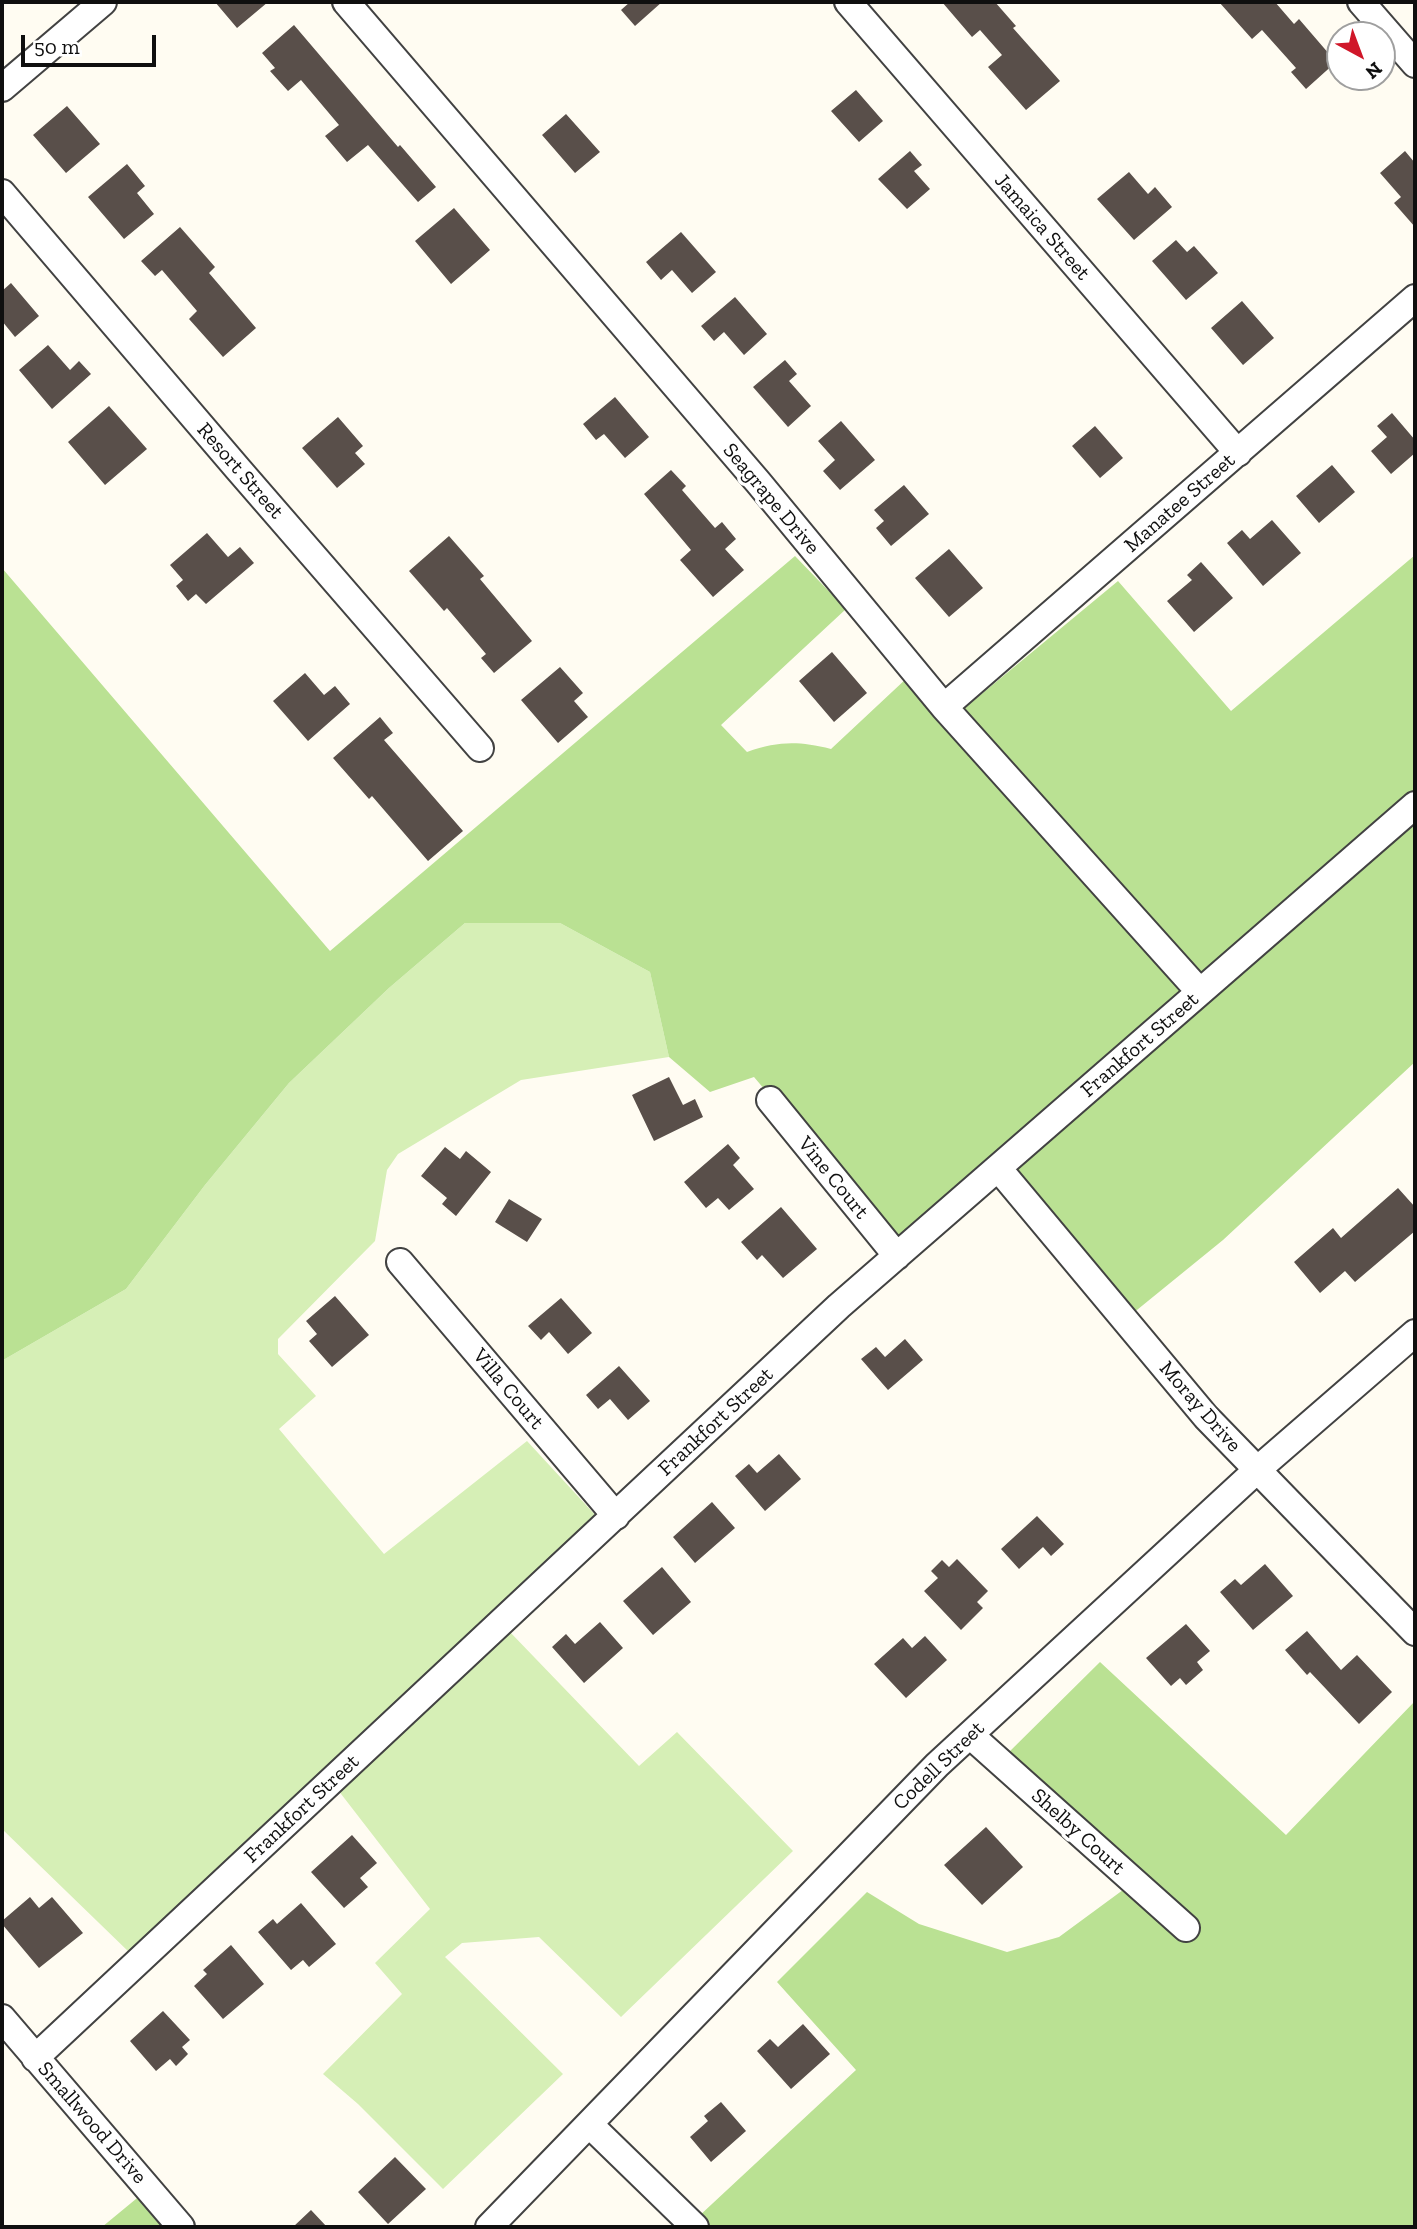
<!DOCTYPE html>
<style>
body{margin:0}
#map{position:relative;width:1417px;height:2229px;overflow:hidden;background:#fffcf2;font-family:"Zilla Slab",serif}
canvas{display:block}
.frame{position:absolute;inset:0;border:4px solid #0f0f0f;pointer-events:none}
.north{position:absolute;left:1326px;top:21px;width:70px;height:70px;box-sizing:border-box;background:#fff;border:2px solid #9f9f9f;border-radius:50%;rotate:139deg;font-size:19px;font-weight:700;line-height:28px;text-align:center;color:#0f0f0f}
.north::after{content:'';display:block;margin:auto;width:24px;height:32px;background:#d01729;clip-path:polygon(50% 0,100% 100%,50% 72%,0 100%)}
.scale{position:absolute;left:21px;top:35px;width:135px;height:32px;box-sizing:border-box;border:4px solid #0f0f0f;border-top:0;padding-left:9px;font-size:21px;line-height:24px;white-space:nowrap;color:#0f0f0f;-webkit-text-stroke:5px #fff;paint-order:stroke}
</style>
<div id="map">
<canvas width="1417" height="2229"></canvas>
<div class="frame"></div>
<div class="north">N</div>
<div class="scale">50 m</div>
</div>
<script>
const g = document.querySelector('canvas').getContext('2d');
g.lineJoin = 'round';
function fillPath(path, color) { g.fillStyle = color; g.fill(path, 'evenodd'); }
function trace(path, color, width, dash) { g.strokeStyle = color; g.lineWidth = width; g.lineCap = dash ? 'butt' : 'round'; g.setLineDash(dash || []); g.stroke(path); }
function drawText(font, color, halo, rows, align = 'center') {
  g.font = font + ' "Zilla Slab",serif'; g.lineWidth = 7; g.setLineDash([]); g.textBaseline = 'middle'; g.strokeStyle = halo; g.fillStyle = color; for (const [text, x, y, turn = 0] of rows) {
    g.save(); g.translate(x, y); g.rotate((+turn || 0) * Math.PI / 180); g.textAlign = isNaN(turn) ? turn : align; if (halo) g.strokeText(text, 0, 0); g.fillText(text, 0, 0); g.restore();
  }
}
fillPath(new Path2D(`
 M465,923H560L650,972L669,1057L521,1080L398,1154L387,1170L375,1241L278,1339V1354L316,1396L279,1429L384,1554L527,1441L598,1518L131,1954L2,1829V1359H5L126,1289L205,1185L289,1083L389,988Z
 M509,1631L639,1766L677,1732L793,1851L621,2017L539,1937L462,1943L445,1957L563,2074L443,2189L358,2104L323,2074L402,1994L375,1963L430,1909L338,1790Z`), '#d6efb6');
fillPath(new Path2D(`
 M1415,555V792L1200,978L961,711L1118,581L1231,711Z
 M795,556L846,609L721,725L747,752C779,741 798,741 831,749L908,677L1186,990L899,1240L859,1195L770,1086L765,1090L754,1077L710,1092L669,1057L650,972L560,923H465L389,988L289,1083L205,1185L126,1289L5,1359H2V568L330,951Z
 M1415,819V1062L1223,1240L1132,1314L1013,1170Z
 M1100,1662L1286,1835L1415,1701V2227H708L698,2217L856,2070L777,1982L867,1892L919,1924L1007,1952L1059,1937L1127,1887L1188,1942L1200,1928L1006,1755Z
 M142,2194L169,2227H102Z`), '#bae193');
fillPath(new Path2D(`
 M215,2H268L237,28Z
 M630,2H662L635,26L621,10Z
 M942,2H995L1016,26L1013,28L1060,81L1026,110L988,67L1002,55L980,30L972,37Z
 M1219,2H1275L1294,24L1299,19L1336,62L1306,89L1291,72L1296,68L1262,30L1252,39Z
 M294,25L398,147L400,145L436,187L418,202L368,145L347,162L325,136L339,125L301,80L288,91L270,71L275,68L262,53Z
 M856,90L883,121L859,142L831,111Z
 M67,106L100,144L66,173L33,135Z
 M566,114L600,152L575,173L542,135Z
 M910,151L922,165L914,171L930,189L907,209L878,179Z
 M1405,151L1415,163V227L1394,203L1401,197L1380,173Z
 M127,164L145,186L137,193L154,214L124,239L88,197Z
 M1129,172L1148,194L1155,187L1172,207L1134,240L1097,199Z
 M454,208L490,250L451,284L415,241Z
 M180,227L215,267L209,273L256,328L223,357L189,319L197,311L162,270L155,276L141,261Z
 M681,232L716,272L692,293L672,270L661,280L646,262Z
 M1176,240L1187,252L1194,246L1218,273L1186,300L1152,261Z
 M11,283L39,316L15,337L2,321V291Z
 M735,297L767,334L744,355L724,332L714,341L701,326Z
 M1242,301L1274,338L1243,365L1211,328Z
 M48,345L70,370L79,361L91,374L52,409L19,370Z
 M785,360L797,374L789,381L811,406L788,427L753,387Z
 M615,397L649,437L625,458L604,434L596,440L583,424Z
 M109,406L147,449L105,485L68,442Z
 M1392,413L1415,440V453L1391,474L1371,451L1387,437L1377,426Z
 M338,417L363,446L355,453L365,464L337,488L302,448Z
 M841,421L875,460L840,490L823,471L835,460L818,441Z
 M1095,426L1123,458L1100,478L1072,446Z
 M1332,465L1355,492L1319,523L1296,496Z
 M671,470L686,486L682,490L715,528L722,522L736,539L725,549L744,570L713,597L680,560L691,550L644,494Z
 M904,485L929,514L891,546L876,528L884,521L874,510Z
 M1272,520L1301,553L1263,586L1227,543L1242,530L1250,539Z
 M207,533L228,557L240,547L254,563L206,604L196,594L188,601L176,586L183,580L170,565Z
 M449,536L484,576L480,579L532,641L494,673L481,658L486,654L447,608L444,611L409,571Z
 M949,549L983,588L949,617L915,578Z
 M1201,562L1233,598L1194,632L1167,601L1192,580L1187,575Z
 M832,652L867,693L834,722L799,681Z
 M560,667L583,693L574,701L588,717L558,743L521,700Z
 M305,673L324,695L335,686L350,704L308,741L273,701Z
 M380,717L393,733L384,740L463,831L428,861L372,796L369,799L333,758Z
 M669,1077L683,1105L695,1099L703,1117L654,1141L632,1095Z
 M728,1144L740,1158L733,1165L754,1189L729,1210L718,1198L706,1208L684,1182Z
 M445,1147L460,1159L466,1151L491,1172L456,1216L442,1204L447,1198L421,1176Z
 M1398,1188L1415,1207V1231L1355,1282L1345,1271L1320,1293L1294,1262L1333,1228L1341,1238Z
 M509,1199L542,1219L527,1242L495,1222Z
 M781,1207L817,1249L783,1278L762,1255L757,1260L741,1242Z
 M335,1296L369,1335L332,1367L309,1341L317,1334L306,1321Z
 M561,1298L592,1333L568,1354L549,1332L541,1340L528,1326Z
 M905,1339L923,1360L888,1390L861,1359L876,1347L885,1357Z
 M619,1366L650,1401L628,1420L610,1399L598,1409L586,1395Z
 M779,1454L801,1479L765,1511L735,1476L749,1464L757,1473Z
 M712,1502L735,1528L695,1563L673,1537Z
 M1037,1516L1064,1544L1051,1556L1043,1547L1019,1569L1001,1549Z
 M957,1559L988,1591L977,1602L983,1608L961,1630L924,1591L938,1578L931,1571L942,1560L949,1567Z
 M1265,1564L1293,1596L1253,1630L1220,1592L1235,1579L1241,1585Z
 M662,1567L691,1602L653,1635L623,1601Z
 M600,1622L623,1648L584,1683L552,1647L566,1634L575,1644Z
 M1186,1624L1210,1651L1197,1662L1203,1670L1186,1685L1180,1678L1171,1686L1146,1658Z
 M1307,1631L1341,1670L1357,1655L1392,1692L1359,1724L1310,1672L1307,1675L1285,1650Z
 M925,1636L947,1660L906,1698L874,1664L903,1638L912,1648Z
 M986,1827L1023,1867L982,1905L944,1865Z
 M352,1835L377,1863L360,1878L368,1887L344,1908L311,1872Z
 M30,1897L39,1908L52,1897L83,1933L39,1968L2,1924V1921Z
 M301,1903L336,1944L309,1967L303,1960L291,1970L258,1932L273,1919L277,1924Z
 M231,1945L264,1984L223,2019L194,1986L207,1974L203,1970Z
 M163,2011L190,2040L182,2047L188,2054L176,2066L170,2059L156,2071L130,2041Z
 M803,2024L830,2054L791,2089L757,2051L770,2039L778,2047Z
 M721,2102L746,2131L711,2162L690,2137L708,2121L704,2116Z
 M395,2157L426,2189L388,2224L358,2192Z
 M311,2210L327,2227H293Z`), '#594f4a');
const minor = new Path2D(`
 M346,2L758,482L944,707L1200,992
 M848,2L1238,453
 M1361,2L1415,64
 M2,88L103,2
 M2,193L238,469L480,748
 M944,707L1415,298
 M770,1100L897,1256
 M998,1168L1206,1417L1415,1632
 M400,1262L616,1516
 M970,1735L1186,1928
 M2,2018L181,2227
 M35,2058L839,1306L1415,805
 M589,2124L695,2227
 M489,2227L937,1765L1257,1470L1415,1333`);
trace(minor, '#424242', 30);
trace(minor, '#fff', 26);
drawText('21px', '#0f0f0f', '#fff', [
 ["Jamaica Street",1042,227,49],
 ["Resort Street",240,471,49],
 ["Seagrape Drive",771,499,50],
 ["Manatee Street",1180,503,-41],
 ["Frankfort Street",1140,1045,-41],
 ["Vine Court",833,1178,51],
 ["Villa Court",508,1389,50],
 ["Moray Drive",1200,1407,49],
 ["Frankfort Street",716,1422,-43],
 ["Codell Street",939,1766,-44],
 ["Frankfort Street",302,1809,-43],
 ["Shelby Court",1078,1832,42],
 ["Smallwood Drive",92,2123,49]
]);
</script>
